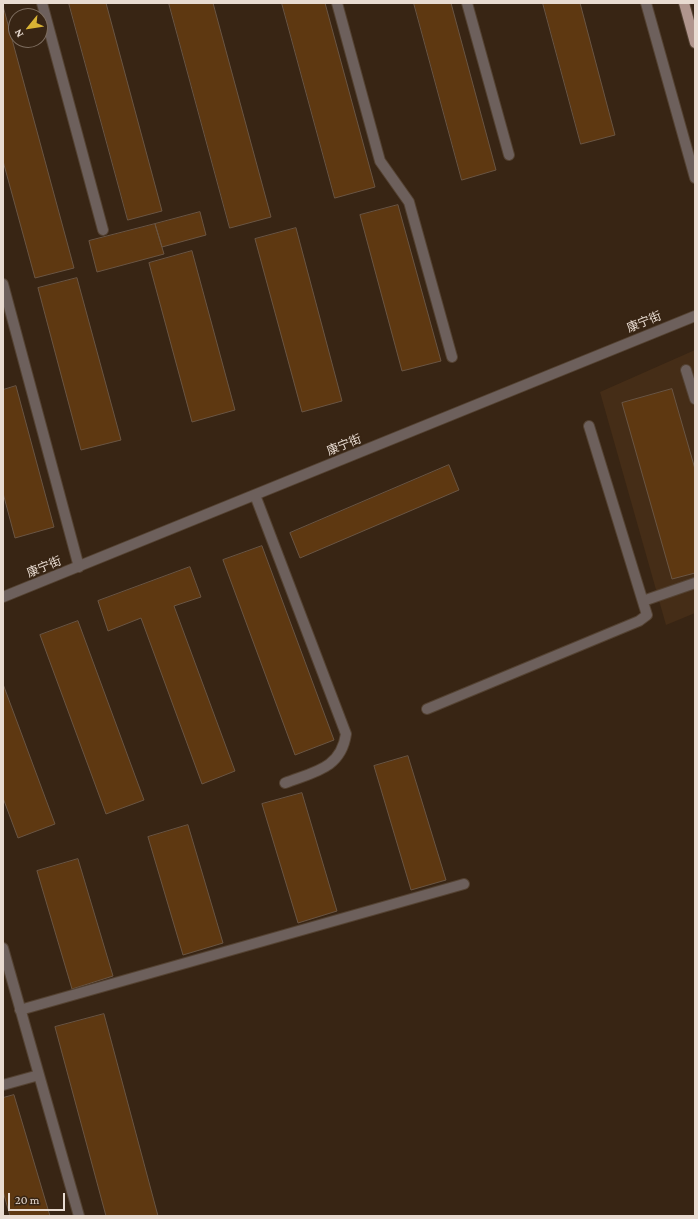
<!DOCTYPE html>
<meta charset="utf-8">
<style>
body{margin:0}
#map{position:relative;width:698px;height:1219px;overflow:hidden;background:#382514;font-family:"Crimson Pro",serif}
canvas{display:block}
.frame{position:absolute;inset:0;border:4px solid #e8dbd1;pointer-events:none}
.north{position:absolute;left:8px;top:8px;width:40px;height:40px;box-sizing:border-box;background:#382514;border:1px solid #7e6e60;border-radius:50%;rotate:240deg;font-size:11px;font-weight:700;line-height:16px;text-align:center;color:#e8dbd1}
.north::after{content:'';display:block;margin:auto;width:14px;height:18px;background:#d9b334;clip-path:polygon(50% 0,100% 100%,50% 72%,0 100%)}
.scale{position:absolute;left:8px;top:1193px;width:57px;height:18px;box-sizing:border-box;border:2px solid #e8dbd1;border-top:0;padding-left:5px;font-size:12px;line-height:14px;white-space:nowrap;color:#e8dbd1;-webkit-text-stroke:3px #382514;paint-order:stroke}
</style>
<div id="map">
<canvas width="698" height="1219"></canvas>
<div class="frame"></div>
<div class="north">N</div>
<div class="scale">20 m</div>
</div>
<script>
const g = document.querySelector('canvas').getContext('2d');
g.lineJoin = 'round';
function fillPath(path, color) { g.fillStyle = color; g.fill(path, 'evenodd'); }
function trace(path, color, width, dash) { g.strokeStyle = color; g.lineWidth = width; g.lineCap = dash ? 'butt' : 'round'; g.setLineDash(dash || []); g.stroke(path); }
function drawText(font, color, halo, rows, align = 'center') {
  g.font = font + ' "Crimson Pro","Noto Sans SC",serif'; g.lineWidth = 4; g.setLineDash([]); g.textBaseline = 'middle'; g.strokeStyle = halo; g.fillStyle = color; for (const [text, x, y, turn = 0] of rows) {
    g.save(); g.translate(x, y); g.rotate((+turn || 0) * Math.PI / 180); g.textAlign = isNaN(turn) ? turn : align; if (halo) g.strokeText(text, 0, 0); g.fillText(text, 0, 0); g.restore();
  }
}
fillPath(new Path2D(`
 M695,350V613L666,625L600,392Z`), '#452d17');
const building = new Path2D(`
 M69,3H106L162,211L128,220Z
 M169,3H213L271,217L230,228Z
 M282,3H325L375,187L335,198Z
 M414,3H451L496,170L462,180Z
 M543,3H580L615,135L581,144Z
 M3,6L74,268L35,278L3,161Z
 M398,205L441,361L402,371L360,215Z
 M200,212L206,235L162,247L155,224Z
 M155,224L164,254L97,272L89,241Z
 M296,228L342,401L302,412L255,239Z
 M192,251L235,410L192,422L149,263Z
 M77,278L121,440L81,450L38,288Z
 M16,386L54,527L15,538L3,493V390Z
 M672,389L695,469V573L672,579L622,403Z
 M449,465L459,490L300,558L290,533Z
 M262,546L334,740L295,755L223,560Z
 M190,567L201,597L174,606L235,771L202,784L141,618L108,631L98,601Z
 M78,621L144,800L106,814L40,635Z
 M3,684L55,824L18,838L3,798Z
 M408,756L446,880L411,890L374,766Z
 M302,793L337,911L298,923L262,804Z
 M188,825L223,943L183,955L148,837Z
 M78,859L113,976L72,989L37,871Z
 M104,1014L158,1216H106L55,1027Z
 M14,1095L50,1216H10L3,1191V1098Z`);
fillPath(building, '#5e3811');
trace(building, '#6a5543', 1);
const minor = new Path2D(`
 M42,3L103,230
 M337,3L380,161L409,202L452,357
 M467,3L509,155
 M646,3L695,178
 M3,284L79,567
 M686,370L695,399
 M255,495L346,734C341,769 313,772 285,783
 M3,597L695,316
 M643,601L695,583
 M427,709L639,621L647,615L589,426
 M3,948L79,1216
 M20,1010L464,884
 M3,1085L39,1075`);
const major = new Path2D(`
 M684,3L695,43`);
trace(minor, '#544232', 12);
trace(major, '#544232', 12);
trace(minor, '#6d605c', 10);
trace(major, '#b0958d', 10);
drawText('12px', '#e8dbd1', '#382514', [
 ["康宁街",644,322,-22],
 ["康宁街",344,445,-22],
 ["康宁街",44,567,-22]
]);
</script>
